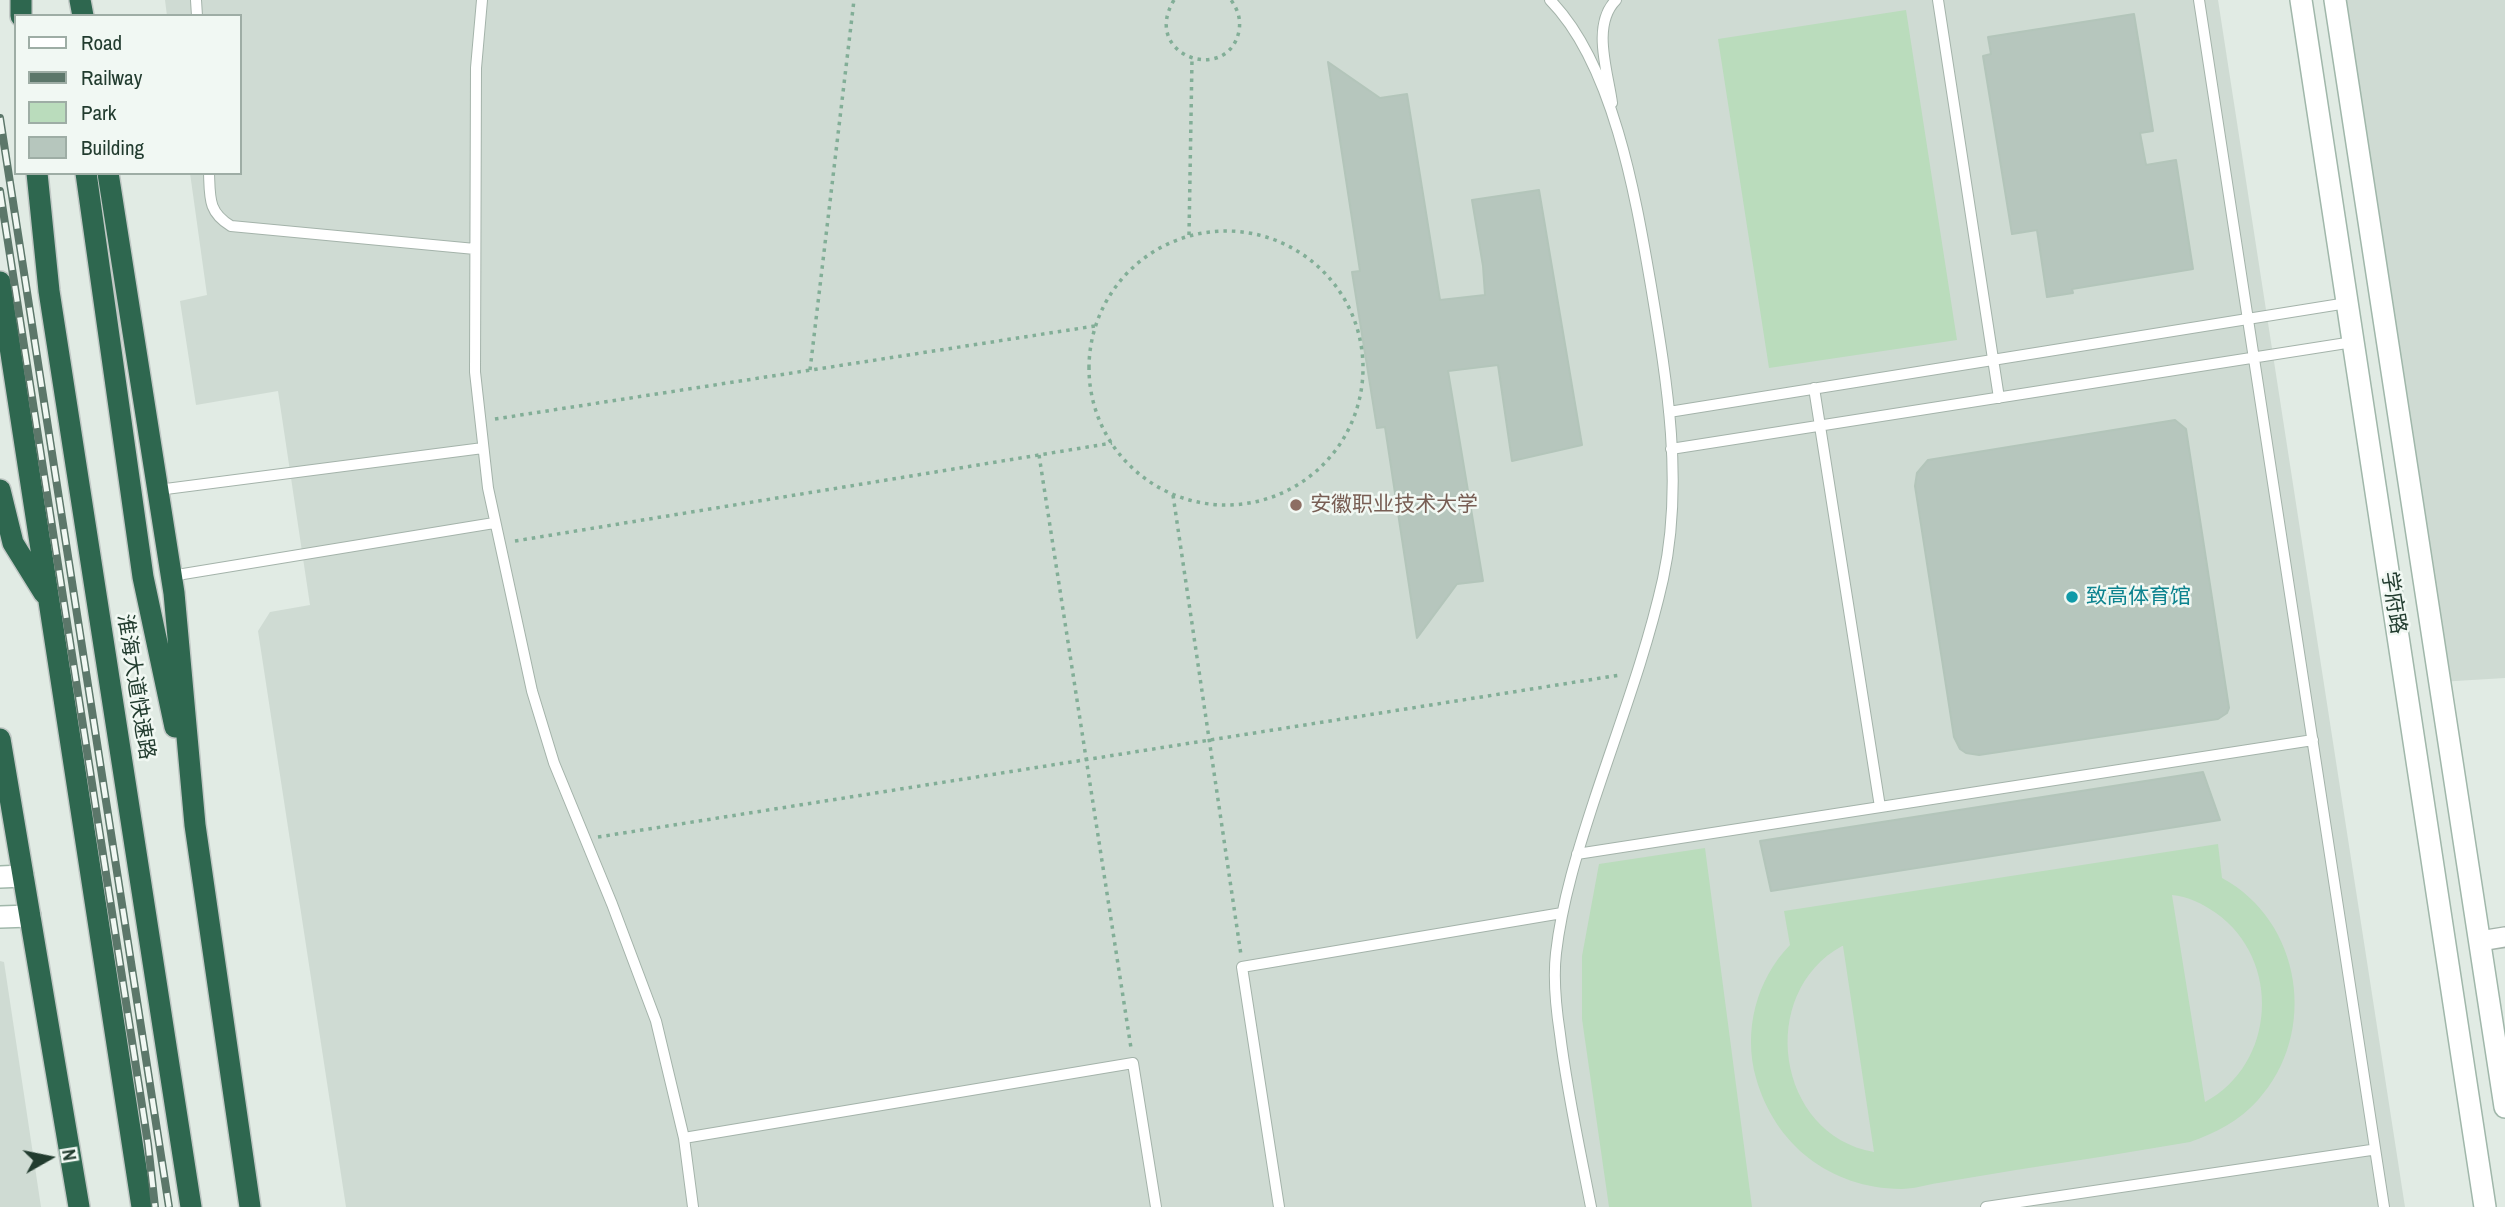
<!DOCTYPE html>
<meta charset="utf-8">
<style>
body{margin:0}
#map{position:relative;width:2505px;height:1207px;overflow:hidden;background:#e1ebe4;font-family:"Archivo Narrow",sans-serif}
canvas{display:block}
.legend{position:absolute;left:14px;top:14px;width:228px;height:161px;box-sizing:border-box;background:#f1f8f3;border:2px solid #9eada5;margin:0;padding:9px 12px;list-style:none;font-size:21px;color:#223c2f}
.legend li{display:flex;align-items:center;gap:14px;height:35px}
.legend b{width:35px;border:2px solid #9eada5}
.north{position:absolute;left:14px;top:1123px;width:70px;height:70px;-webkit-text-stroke:5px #f1f8f3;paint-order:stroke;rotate:81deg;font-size:19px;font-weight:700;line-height:28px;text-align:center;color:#223c2f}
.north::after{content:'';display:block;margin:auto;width:24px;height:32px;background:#223c2f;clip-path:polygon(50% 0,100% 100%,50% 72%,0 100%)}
</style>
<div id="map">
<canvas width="2505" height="1207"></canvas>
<ul class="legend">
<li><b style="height:9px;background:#fff"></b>Road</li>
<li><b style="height:9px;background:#5c776a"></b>Railway</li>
<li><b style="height:19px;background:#badcbc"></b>Park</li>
<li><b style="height:19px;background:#b6c6bd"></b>Building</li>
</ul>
<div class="north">N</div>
</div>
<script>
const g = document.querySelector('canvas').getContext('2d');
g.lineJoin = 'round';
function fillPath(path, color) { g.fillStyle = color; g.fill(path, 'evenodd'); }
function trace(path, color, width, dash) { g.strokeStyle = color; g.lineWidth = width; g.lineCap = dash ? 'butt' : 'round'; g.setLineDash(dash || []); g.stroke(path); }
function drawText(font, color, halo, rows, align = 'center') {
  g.font = font + ' "Archivo Narrow","Noto Sans SC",sans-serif'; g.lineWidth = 5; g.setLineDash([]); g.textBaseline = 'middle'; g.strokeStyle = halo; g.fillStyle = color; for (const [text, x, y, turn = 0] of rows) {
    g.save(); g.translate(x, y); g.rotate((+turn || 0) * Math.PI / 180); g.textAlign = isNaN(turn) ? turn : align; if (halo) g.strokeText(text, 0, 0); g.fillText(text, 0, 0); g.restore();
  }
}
fillPath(new Path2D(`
 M165,0H2218L2405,1207H346L258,631L270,612L310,605L278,391L196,405L180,301L207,295L190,173H240V16H167Z
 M2335,0H2505V678L2439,682Z
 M0,961L4,962L41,1207H0Z`), '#cfdbd3');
fillPath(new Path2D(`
 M1906,10L1957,340L1769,368L1718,39Z
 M2218,844L2222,878C2302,921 2319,1033 2258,1100C2239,1121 2216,1133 2190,1142C2132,1152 2074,1161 2016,1170C1990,1174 1964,1179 1938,1183C1926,1185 1913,1189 1901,1189C1830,1188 1775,1145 1756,1078C1743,1031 1756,980 1790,945L1784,911ZM2172,895C2187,896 2203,904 2216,913C2282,960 2276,1064 2205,1102ZM1842,946H1843L1874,1152C1776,1135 1756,993 1842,946Z
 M1705,848L1752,1207H1609L1582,1019V956L1599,864Z`), '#badcbc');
const building = new Path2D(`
 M2134,14L2153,131L2140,133L2146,165L2176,160L2193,269L2072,289L2073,293L2047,297L2037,230L2012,234L1983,56L1991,54L1988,37Z
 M1328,62L1380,98L1407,94L1440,300L1485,295L1483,266L1472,200L1539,190L1582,445L1512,461L1498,365L1448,371L1483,581L1457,584L1417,638L1385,427L1377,428L1352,272L1360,271Z
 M2175,420L2186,429L2229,708L2227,713L2218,719L1979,755L1966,753L1960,749L1954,737L1915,486L1917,473L1928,460Z
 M2203,772L2220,820L1771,891L1760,841Z`);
fillPath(building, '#b6c6bd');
trace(building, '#b3c5ba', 2);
const lane = new Path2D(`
 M196,0L197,16
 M482,0L476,68L475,372L488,488L532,691L554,763L612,904L656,1021L684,1138L693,1207
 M1550,0C1614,65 1636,199 1651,286C1667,382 1684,483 1663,579C1646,655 1618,728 1594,801C1578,850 1562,901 1556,953C1553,979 1556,1008 1560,1034C1567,1092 1580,1150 1591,1207
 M1938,0L1999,398
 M2199,0L2384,1207
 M1612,103C1608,72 1591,25 1616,0
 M209,173C210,198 208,212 231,226L475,249
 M1814,388L1880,807
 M1669,412L2347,303
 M1671,449L2353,342
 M158,490L483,448
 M171,576L494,523
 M1577,854L2313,740
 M684,1138L1133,1063L1156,1207
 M1279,1207L1242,967L1562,913
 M1986,1207L2371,1150`);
const street = new Path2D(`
 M2480,941L2505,937`);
const secondary = new Path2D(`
 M2301,0L2485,1207
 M2335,0L2505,1107
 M0,877L23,876
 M0,917L30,916`);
const highway = new Path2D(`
 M21,0V16
 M80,0L83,16
 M37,173L49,291L191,1207
 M86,173L143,577L175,727
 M108,173L174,593L195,825L250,1207
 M0,282L142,1207
 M0,490L13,543L44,593
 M0,739L79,1207`);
trace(lane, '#a4b3aa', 12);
trace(street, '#a4b3aa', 22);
trace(secondary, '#a0b7aa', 24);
trace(highway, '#c1c8c5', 24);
trace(new Path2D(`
 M1174,0C1140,56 1228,85 1239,31C1241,19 1238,10 1231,0
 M1089 368a137 137 0 1 1 274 0a137 137 0 1 1-274 0Z
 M1189,235L1192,59
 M810,370L854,0
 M495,419L1095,326
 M1039,455L1131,1048
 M1173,495L1241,955
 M515,541L1112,443
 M598,837L1620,675`), '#82ae97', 3.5, [3.5, 5]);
trace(lane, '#fff', 10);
trace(street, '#fff', 19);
trace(secondary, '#fff', 21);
trace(highway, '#2e674f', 21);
const rail = new Path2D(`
 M0,118L169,1207
 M0,191L148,1144L155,1207`);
trace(rail, '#5c776a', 8);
trace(rail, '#f1f8f3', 5, [16]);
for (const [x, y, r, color] of [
 [1296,505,7,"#8d6e63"],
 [2072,597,7,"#0f9aa8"]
]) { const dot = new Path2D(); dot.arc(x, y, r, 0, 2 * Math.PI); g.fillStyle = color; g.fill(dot); trace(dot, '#f1f8f3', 2.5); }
drawText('21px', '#785e54', '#f1f8f3', [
 ["安徽职业技术大学",1310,505]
], 'left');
drawText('21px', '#0d838f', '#f1f8f3', [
 ["致高体育馆",2086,597]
], 'left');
drawText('21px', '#223c2f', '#f1f8f3', [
 ["学府路",2393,603,81],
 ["淮海大道快速路",135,687,81]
]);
</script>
